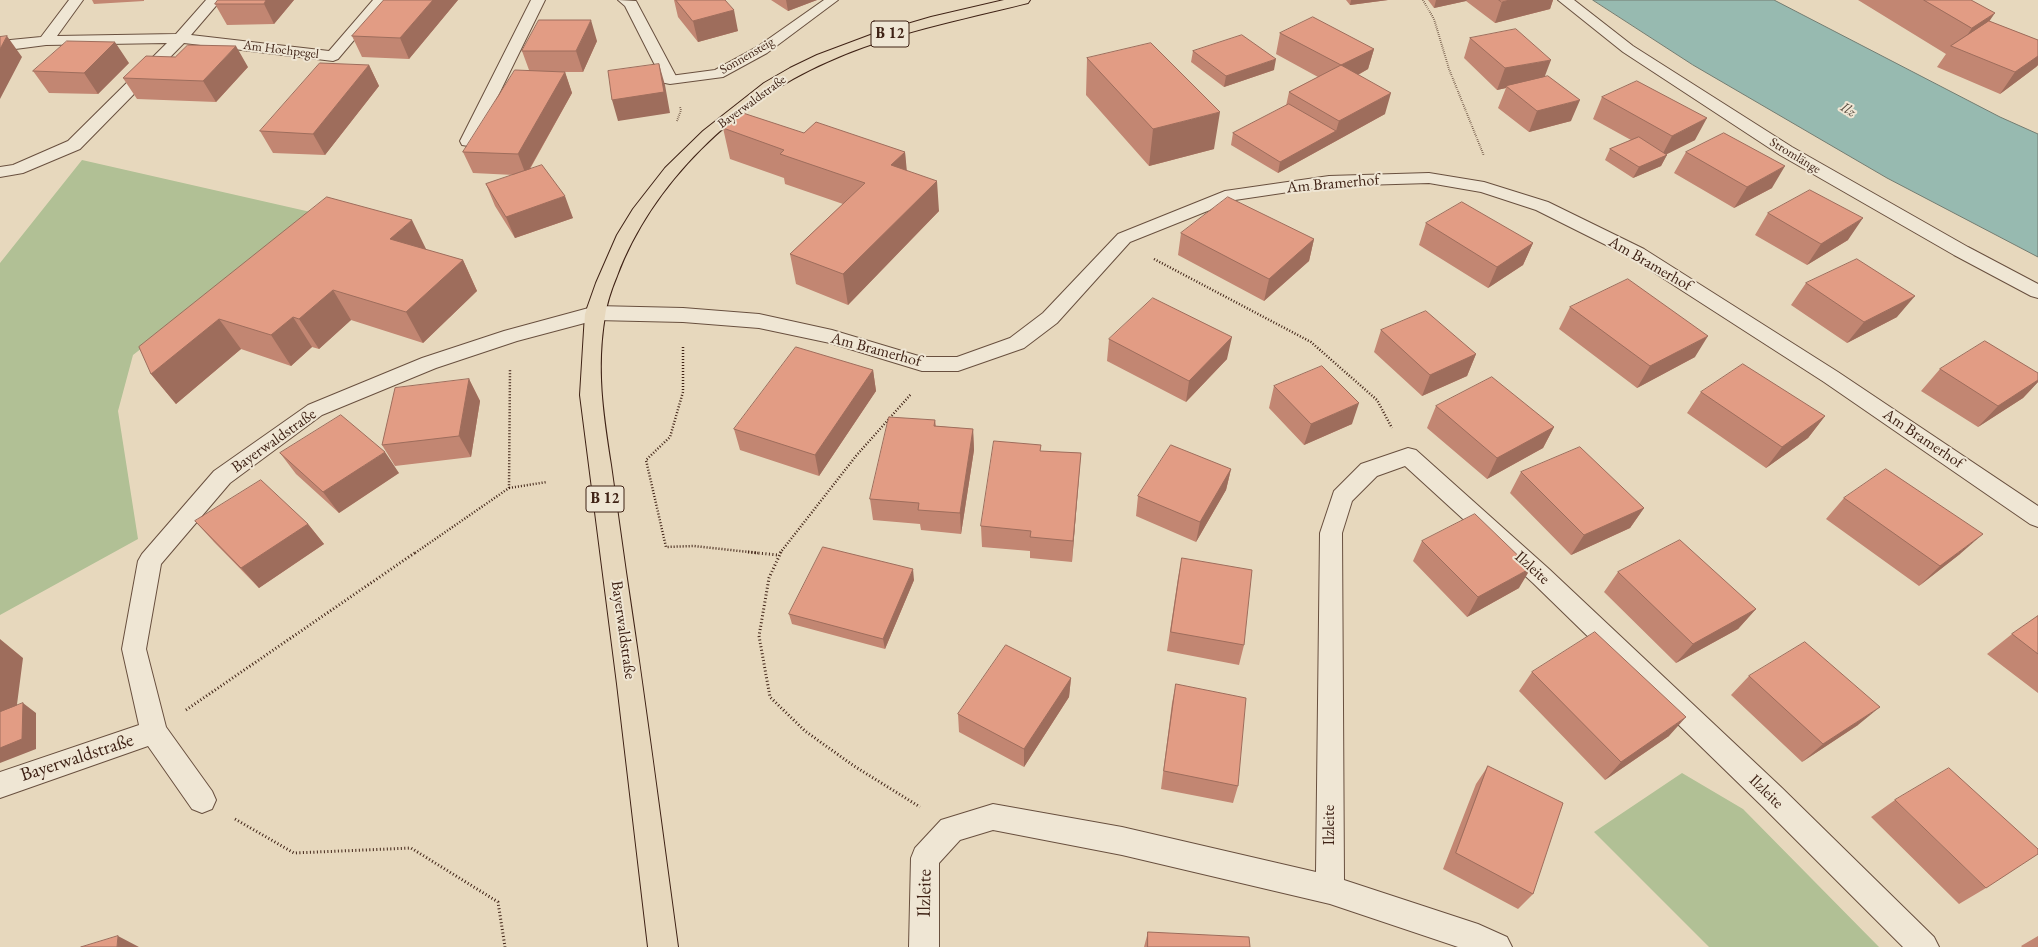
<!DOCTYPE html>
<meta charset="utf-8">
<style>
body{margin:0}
canvas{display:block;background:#e7d8bd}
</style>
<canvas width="2038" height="947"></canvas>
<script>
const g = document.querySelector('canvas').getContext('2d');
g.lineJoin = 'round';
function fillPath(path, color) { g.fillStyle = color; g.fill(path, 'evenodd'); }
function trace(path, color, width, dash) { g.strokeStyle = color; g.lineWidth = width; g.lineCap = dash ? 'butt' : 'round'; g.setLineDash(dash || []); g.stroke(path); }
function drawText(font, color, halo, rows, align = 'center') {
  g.font = font + ' "EB Garamond",serif'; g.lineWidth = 4; g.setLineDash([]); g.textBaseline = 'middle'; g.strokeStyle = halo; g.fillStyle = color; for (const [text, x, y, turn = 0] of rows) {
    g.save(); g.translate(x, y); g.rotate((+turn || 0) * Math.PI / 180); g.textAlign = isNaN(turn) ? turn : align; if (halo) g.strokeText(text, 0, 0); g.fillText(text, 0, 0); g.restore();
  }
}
fillPath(new Path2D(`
 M82,160L315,213L133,355L118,411L138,539L0,615V263Z
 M1682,773L1743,809L1879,947H1709L1594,832Z`), '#b1c095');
const water = new Path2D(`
 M1593,0H1774L2000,117L2038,134V257L1887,178L1693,65Z`);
fillPath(water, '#97bab0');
trace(water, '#747d72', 1);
const lane = new Path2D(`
 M824,0H838L767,53L723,77L670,84L665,83L663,80L665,77L670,76L715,70L757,47Z`);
const street = new Path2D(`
 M69,0H83L57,36L176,34L206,0H221L191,35L329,51L373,0H388L338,59L333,61L184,43L80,149L23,173L0,177V167L13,165L68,141L167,43L46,45L0,51V41L41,37Z
 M531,0H545L476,141L474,145L468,146L462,145L460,141Z
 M618,0L636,1L678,80L676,83H664L625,6Z
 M1558,0H1574L1633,46L1792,147L1968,247L2038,284V298L2031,296L1954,255L1780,155L1623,52Z
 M1429,173L1484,182L1548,202L1644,249L1838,372L2038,506V527L2030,524L1824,382L1630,257L1536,210L1481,192L1429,183L1329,186L1235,200L1130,242L1057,323L1024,348L958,371H922L830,343L759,328L683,322L596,320L517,341L436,368L322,415L230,483L161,564L146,649L166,727L212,791L216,800L212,809L202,813L192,809L148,746L0,798V772L139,725L122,649L138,561L142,554L214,471L308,405L422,358L504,331L596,306L683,308L759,314L832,330L922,357H957L1010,338L1043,313L1118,234L1225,191L1329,176Z
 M1408,448L1416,450L1549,569L1782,788L1934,937L1939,947H1903L1762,806L1533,583L1405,466L1377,476L1352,501L1342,533L1344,880L1478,924L1507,937L1512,947H1458L1330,904L1122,855L993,830L960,840L939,863V947H909L911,858L915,848L941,820L993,804L1122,827L1316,872L1320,533L1334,491L1361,464Z`);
const primary = new Path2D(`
 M1004,0H1030L1028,3C960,20 891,33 827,62C736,102 652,183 617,276C612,288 607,302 605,316C596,368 603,414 611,465C616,501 621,536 626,572C645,697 661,822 678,947H648L617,684L580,395L585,314L596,283L617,235L633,209L665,168L703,131L764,83L790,68L817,55L873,34L931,17Z`);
trace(lane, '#69503f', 2);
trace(street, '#69503f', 2);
trace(primary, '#3f2215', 2);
trace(new Path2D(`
 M1423,0L1434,19L1449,69L1484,156
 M677,121L681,110L680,107`), '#3f2215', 2, [0.5, 1.5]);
trace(new Path2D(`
 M1154,259L1311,342L1377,400L1392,428
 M683,347V392L670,437L646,460L666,547L694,546L758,553
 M509,488L547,482
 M415,553L509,488L510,369
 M780,553L856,456L911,394`), '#3f2215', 2.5, [1, 2]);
trace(new Path2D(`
 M748,552L778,555
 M781,552L769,578L759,636L770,697L805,731L854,766L920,807
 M186,710L416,552
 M235,819L294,853L411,848L498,902L505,947`), '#3f2215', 3, [1, 2.5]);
fillPath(lane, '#efe6d4');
fillPath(street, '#efe6d4');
fillPath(primary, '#e7d8bd');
fillPath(new Path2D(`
 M92,0H144V1L94,4Z
 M218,0H294L274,24L227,25L215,4Z
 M384,0H458L409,59L362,57L352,36Z
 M674,0H725L738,31L698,42L678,17Z
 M771,0H817L788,11Z
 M1346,0H1388L1350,5Z
 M1428,0H1553L1550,9L1495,23L1466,1L1434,8Z
 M1858,0H1971L1989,21L2038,40V65L2036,67L2000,94L1937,67L1946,54Z
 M1280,33L1374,49L1368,69L1358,75L1385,114L1278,173L1231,145L1233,133L1286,106L1289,92L1318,77L1276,54Z
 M1470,38L1544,77L1571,121L1529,132L1498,108L1506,88L1497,90L1464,58Z
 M597,41L583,72H565L572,93L530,169L573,218L515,238L495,206L486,184L514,175L473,173L463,152L529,70L522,51Z
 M1193,51L1274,70L1224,87L1191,62Z
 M1087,58L1214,149L1149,166L1086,95Z
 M129,63L98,94L49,93L33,71Z
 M369,65L379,86L325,155L273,153L260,131Z
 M248,67L216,102L137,99L123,78Z
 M1602,97L1695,140L1667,154L1661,166L1633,178L1605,160L1610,149L1631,140L1593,119Z
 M723,128L804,133L905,152L906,170L939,211L848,305L796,284L790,254L843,204L785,184L784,178L730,159Z
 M1686,152L1772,188L1734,208L1674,173Z
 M327,197L426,250L463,260L477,291L423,343L351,320L319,349L312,347L291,366L241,349L176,404L151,374Z
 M1768,213L1848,240L1807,265L1755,235Z
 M1426,223L1533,243L1523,265L1488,288L1419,245Z
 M1181,233L1314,239L1309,261L1264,301L1178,255Z
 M1806,283L1897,317L1847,343L1791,305Z
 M1570,307L1695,357L1637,388L1559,329Z
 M1381,330L1476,354L1467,376L1422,396L1374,352Z
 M1109,339L1227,359L1186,402L1107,361Z
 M1940,369L2038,373V382L2023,398L1978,427L1921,391Z
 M873,370L876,391L819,476L740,450L734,429Z
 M469,379L480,401L471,457L395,466L382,445Z
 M1274,386L1352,424L1304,445L1269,408Z
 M1701,392L1825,416L1808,438L1766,468L1687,413Z
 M1436,406L1554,427L1543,448L1487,479L1427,428Z
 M935,420L936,426L973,429L974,450L961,534L921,530L920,524L873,520L870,499Z
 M1041,451L1081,453L1072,562L1030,558V551L982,547L981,526Z
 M280,453L399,473L339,513L296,474Z
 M1231,469L1226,490L1196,542L1136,516L1138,496Z
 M1521,472L1644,508L1630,528L1571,555L1510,493Z
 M1844,498L1960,554L1919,586L1826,519Z
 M195,521L308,524L324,544L259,588L214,542Z
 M1422,541L1519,588L1467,617L1413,561Z
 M1182,558L1244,645L1239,665L1167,651L1178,578Z
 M1618,572L1756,609L1738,629L1676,663L1604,592Z
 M914,580L885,649L792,624L789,614Z
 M2038,616V693L1987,654L2012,634Z
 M1532,672L1669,736L1605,780L1519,691Z
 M1749,676L1858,725L1802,762L1731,695Z
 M1071,678L1069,697L1024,767L959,732L958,714Z
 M1176,684L1238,786L1233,803L1161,789L1172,703Z
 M1488,766L1533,894L1518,909L1443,869L1476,784Z
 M1895,800L1986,888L1959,904L1871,817Z
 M1148,932L1250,947H1144Z
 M2038,936V947H2022L2021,946Z`), '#c28672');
fillPath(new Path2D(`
 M266,0H294L274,24L264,4Z
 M433,0H458L409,59L400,38Z
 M786,0H817L788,11Z
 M1351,0H1388L1350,5Z
 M1436,0H1467L1466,1L1434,8Z
 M1510,0H1553L1550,9L1495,23L1502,2Z
 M734,10L738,31L698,42L693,21Z
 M1995,13L1975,42L1958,49L1972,28Z
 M591,20L597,41L583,72L576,51Z
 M7,36L22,57L0,99V49Z
 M115,42L129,63L98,94L84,73Z
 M236,46L248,67L216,102L203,81Z
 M1374,49L1368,69L1336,87L1341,65Z
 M2038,56V65L2036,67L2000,94L2015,72Z
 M1276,59L1274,70L1224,87L1226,76Z
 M1551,60L1543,81L1506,86V88L1497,90L1505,68Z
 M659,64L665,85L670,113L618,121L612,100Z
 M369,65L379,86L325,155L313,134Z
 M565,72L572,93L526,175L518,154Z
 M1391,93L1385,114L1278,173L1280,162L1336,131L1339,121Z
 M1580,100L1571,121L1529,132L1537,111Z
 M1220,112L1214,149L1149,166L1153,129Z
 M1707,118L1695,140L1663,156L1667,155L1661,166L1633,178L1639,167L1661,157L1672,136Z
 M905,152L908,182L891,165Z
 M1785,166L1772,188L1734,208L1747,187Z
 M937,181L939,211L848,305L843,274Z
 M565,196L573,218L515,238L506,217Z
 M1863,218L1848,240L1807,265L1821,244Z
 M412,220L427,251L390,239Z
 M1314,239L1309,261L1264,301L1269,279Z
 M1533,243L1523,265L1488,288L1497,267Z
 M463,260L477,291L423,343L406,312Z
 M333,290L351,320L319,349L299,319Z
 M1915,296L1897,317L1847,343L1864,322Z
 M293,317L312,347L291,366L271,335Z
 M219,319L241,349L176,404L151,374Z
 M1708,336L1695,357L1637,388L1650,366Z
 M1232,337L1227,359L1186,402L1189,381Z
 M1476,354L1467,376L1422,396L1430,375Z
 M873,370L876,391L819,476L815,455Z
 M469,379L480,401L471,457L459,436Z
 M2038,380V382L2023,398L1978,427L1998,406Z
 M1359,403L1352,424L1304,445L1311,424Z
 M1825,416L1808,438L1766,468L1782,447Z
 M1554,427L1543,448L1487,479L1497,458Z
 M973,429L974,450L961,534L960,513Z
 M385,452L399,473L339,513L323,492Z
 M1081,453L1079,475L1072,562L1073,541Z
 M1231,469L1226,490L1196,542L1200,522Z
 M1644,508L1630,528L1571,555L1584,535Z
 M308,524L324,544L259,588L241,568Z
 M1983,534L1960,554L1919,586L1940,566Z
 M1531,568L1519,588L1467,617L1478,597Z
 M913,569L914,580L885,649L883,639Z
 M1756,609L1738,629L1676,663L1693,644Z
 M0,639L23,658L16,712L0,717Z
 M1071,678L1069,697L1024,767V749Z
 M23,703L36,713V749L0,763V748Z
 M1880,707L1858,725L1802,762L1823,744Z
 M1686,717L1669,736L1605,780L1621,762Z
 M118,936L139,947H117Z`), '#9e6d5c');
const building = new Path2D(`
 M218,0H266L264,4H215Z
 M384,0H433L400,38L352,36Z
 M676,0H725L734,10L693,21Z
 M1499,0H1510L1502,2Z
 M1924,0H1971L1995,13L1972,28Z
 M1313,17L1374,49L1341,65L1391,93L1339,121L1289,92L1341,65L1280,33Z
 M539,20H591L576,51H522Z
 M1989,21L2038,40V56L2015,72L1951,46Z
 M1516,29L1551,60L1505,68L1470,38Z
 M1242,35L1276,59L1226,76L1193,51Z
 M7,36L0,49V37Z
 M67,41L115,42L84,73L33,71Z
 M1151,43L1220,112L1153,129L1087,58Z
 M188,45L236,46L203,81L123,78L146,56L175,57Z
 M320,63L369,65L313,134L260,131Z
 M659,64L664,92L612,100L608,71Z
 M515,70L565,72L518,154L463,152Z
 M1548,76L1580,100L1537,111L1506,86Z
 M1637,81L1707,118L1672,136L1602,97Z
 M1289,104L1336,131L1280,162L1233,133Z
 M743,113L804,133L816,122L905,152L891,165L937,181L843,274L790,254L865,183L780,154L784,150L723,128Z
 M1724,133L1785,166L1747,187L1686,152Z
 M1639,137L1667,155L1639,167L1610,149Z
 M542,165L565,196L506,217L486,184Z
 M1810,190L1863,218L1821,244L1768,213Z
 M327,197L412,220L390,239L463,260L406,312L333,290L299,319L293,317L271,335L219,319L151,374L139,347Z
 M1228,197L1314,239L1269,279L1181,233Z
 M1462,202L1533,243L1497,267L1426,223Z
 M1857,259L1915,296L1864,322L1806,283Z
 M1628,279L1708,336L1650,366L1570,307Z
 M1153,298L1232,337L1189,381L1109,339Z
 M1426,311L1476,354L1430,375L1381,330Z
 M1985,341L2038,373V380L1998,406L1940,369Z
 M796,347L873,370L815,455L734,429Z
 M1743,364L1825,416L1782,447L1701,392Z
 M1322,366L1359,403L1311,424L1274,386Z
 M1492,377L1554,427L1497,458L1436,406Z
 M469,379L459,436L382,445L395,388Z
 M341,415L385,452L323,492L280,453Z
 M889,417L935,420L934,426L973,429L960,513L918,510L919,503L870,499Z
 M994,441L1041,445L1040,451L1081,453L1073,541L1030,537L1031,531L981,526Z
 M1171,445L1231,469L1200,522L1138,496Z
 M1580,447L1644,508L1584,535L1521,472Z
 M1886,469L1983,534L1940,566L1844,498Z
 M261,480L308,524L241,568L195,521Z
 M1475,514L1531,568L1478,597L1422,541Z
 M1680,540L1756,609L1693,644L1618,572Z
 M823,547L913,569L883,639L789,614Z
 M1182,558L1252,570L1244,645L1171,632Z
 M2038,616V654L2012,634Z
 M1595,632L1686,717L1621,762L1532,672Z
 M1805,642L1880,707L1823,744L1749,676Z
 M1006,645L1071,678L1024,749L958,714Z
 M1176,684L1246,698L1238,786L1164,771Z
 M23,703L22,739L0,748V712Z
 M1488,766L1563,803L1533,894L1456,853Z
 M1949,768L2038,849V854L1986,888L1895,800Z
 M1148,932L1249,937L1250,947H1148Z
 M118,936L117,947H81Z`);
fillPath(building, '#e29c84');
trace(building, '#9e6d5c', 1);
drawText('13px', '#3f2215', '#efe6d4', [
 ["Am Hochpegel",281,50,7],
 ["Sonnensteig",747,56,-30],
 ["Bayerwaldstraße",752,102,-36],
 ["Stromlänge",1795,156,31]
]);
drawText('italic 14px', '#55483c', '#efe6d4', [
 ["Ilz",1848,110,30]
]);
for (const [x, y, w] of [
 [890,34,38],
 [605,499,38]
]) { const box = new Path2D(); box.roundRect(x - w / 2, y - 13, w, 26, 3); g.fillStyle = '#efe6d4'; g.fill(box); trace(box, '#3f2215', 1); }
drawText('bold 15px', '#3f2215', null, [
 ["B 12",890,34],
 ["B 12",605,499]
]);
drawText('16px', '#3f2215', '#efe6d4', [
 ["Am Bramerhof",1333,184,-5],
 ["Am Bramerhof",1650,264,30],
 ["Am Bramerhof",876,350,15],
 ["Am Bramerhof",1923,439,34],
 ["Bayerwaldstraße",274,441,-35],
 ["Ilzleite",1532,568,42],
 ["Bayerwaldstraße",623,630,82],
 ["Ilzleite",1766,792,44],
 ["Ilzleite",1330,825,-90]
]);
drawText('19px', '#3f2215', '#efe6d4', [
 ["Bayerwaldstraße",77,758,-18],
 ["Ilzleite",925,893,-89]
]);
</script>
